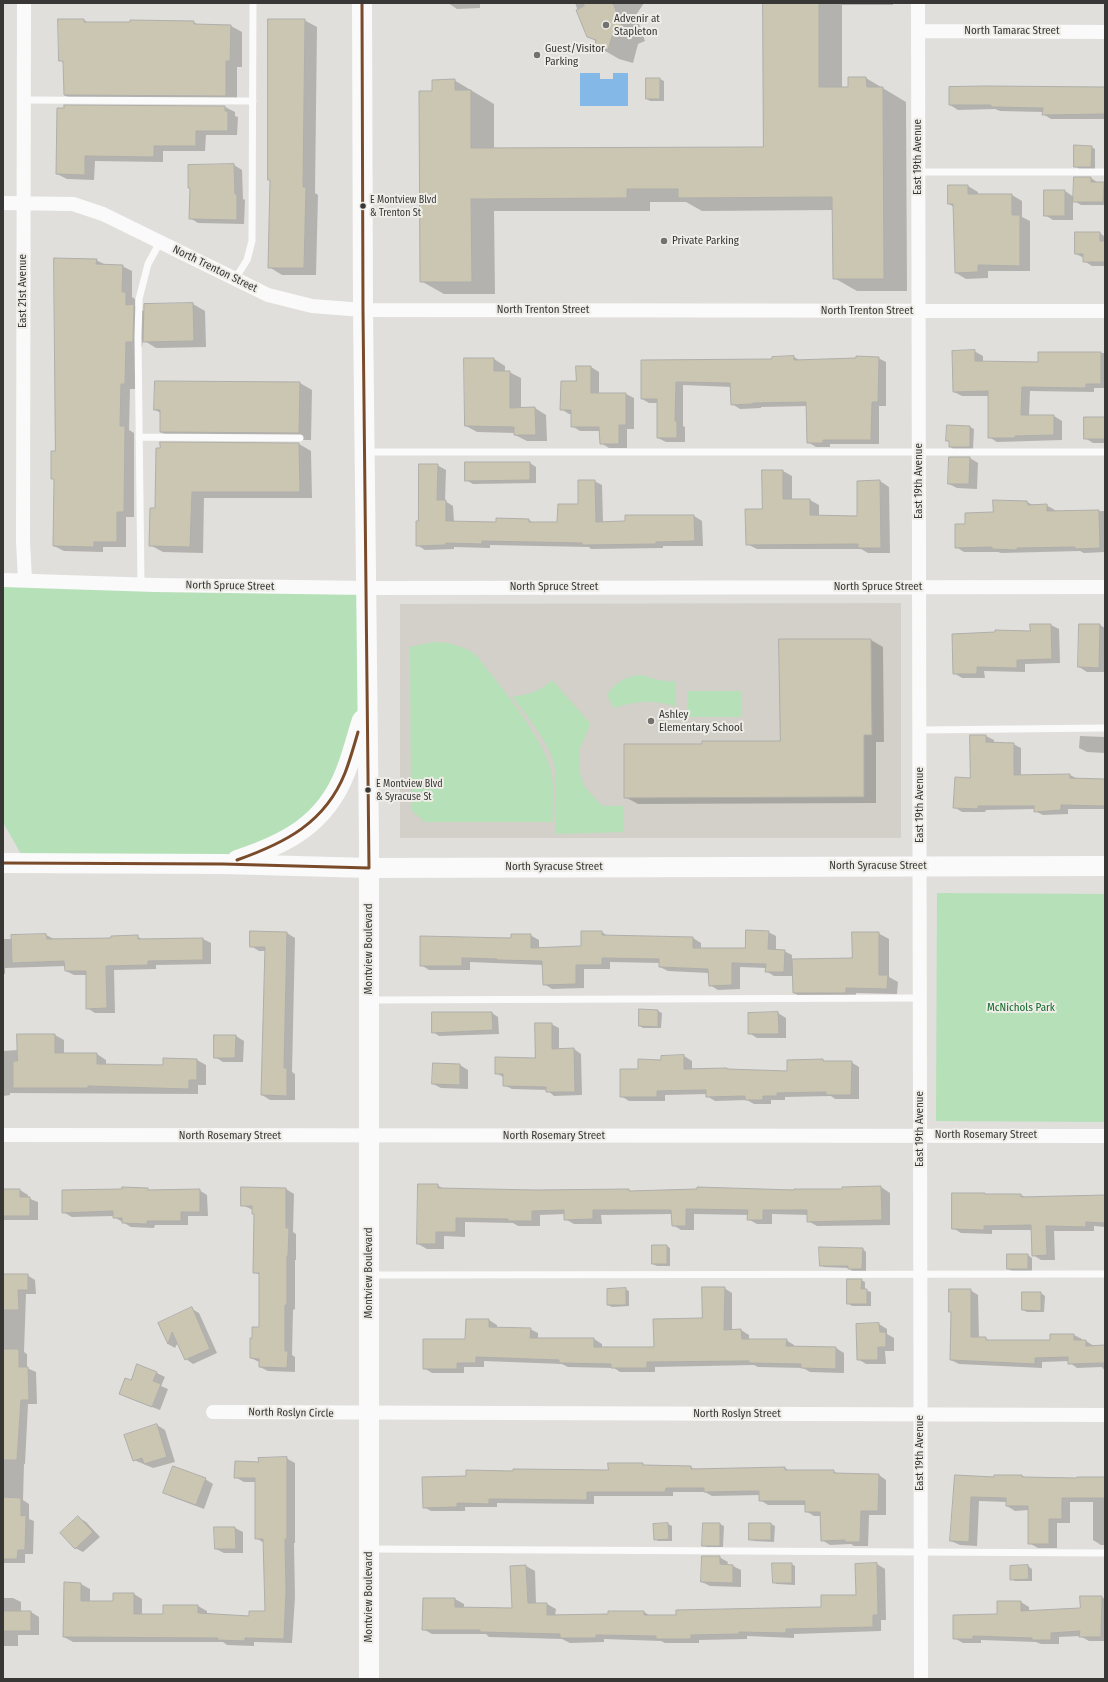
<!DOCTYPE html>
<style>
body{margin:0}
#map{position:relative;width:1108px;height:1682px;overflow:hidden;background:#e0dfdb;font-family:"Fira Sans Condensed",sans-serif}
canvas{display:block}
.frame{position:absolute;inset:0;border:4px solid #383735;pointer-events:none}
</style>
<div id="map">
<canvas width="1108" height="1682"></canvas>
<div class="frame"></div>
</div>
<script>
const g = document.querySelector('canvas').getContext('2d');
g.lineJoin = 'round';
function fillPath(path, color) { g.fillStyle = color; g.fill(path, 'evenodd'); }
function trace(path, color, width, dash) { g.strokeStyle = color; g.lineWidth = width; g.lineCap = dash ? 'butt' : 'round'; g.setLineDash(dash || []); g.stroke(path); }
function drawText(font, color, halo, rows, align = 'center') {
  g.font = font + ' "Fira Sans Condensed",sans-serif'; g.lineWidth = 4; g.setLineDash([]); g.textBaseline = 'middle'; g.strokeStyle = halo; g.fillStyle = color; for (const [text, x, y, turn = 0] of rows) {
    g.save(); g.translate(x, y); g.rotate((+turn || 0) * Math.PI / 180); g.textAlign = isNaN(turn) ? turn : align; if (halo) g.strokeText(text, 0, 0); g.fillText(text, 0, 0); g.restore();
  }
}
fillPath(new Path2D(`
 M901,603V838H400V604Z`), '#d2d0c8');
fillPath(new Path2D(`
 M3,579L367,588L368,703L325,808L223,864L26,863L3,822Z
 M434,642C450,642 462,646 475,654C499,685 545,738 552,775C554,790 552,807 553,822H425L411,810L410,647Z
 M641,675C653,678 663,683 676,681V707C654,699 636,701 614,708L607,695C615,682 627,676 641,675Z
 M552,680L589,722V727L580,748L579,770L584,786L598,802L603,806H624V832L555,834C555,813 557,791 555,770C553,747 527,715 512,697C527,695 542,691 552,680Z
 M688,691H741V717H688Z
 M937,893L1105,894V1122L936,1121Z`), '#b5e0b8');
fillPath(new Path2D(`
 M580,73H600V79H613V73H628V106H580Z`), '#84b9e7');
fillPath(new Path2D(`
 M448,3H480V8L457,9Z
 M575,3H644L636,15L645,41L638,44L633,63L619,59L595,45L596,41L588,36Z
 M764,3H893V5H842V88H849V78H866L906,102L907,291H857L834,278V210L702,211L686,202H650V211H494L495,294H444L421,281L433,92L454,80L494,104V149L764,148Z
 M84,20L89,23L193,22L199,25L231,26L242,32V67H237V102L76,101L64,95V63L60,60Z
 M304,20L317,27L315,193L318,195L316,275H282L269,267Z
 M660,79L664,81V101H650L647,99Z
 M1105,88V119H1051L1043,114V112L1000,111L995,109L958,110L950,105Z
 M65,106L225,107L235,112V116L238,117L237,135H206L205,151H163V162L95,161L94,180L67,179L57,174Z
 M1091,147L1095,149V169H1079L1075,166Z
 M234,165L242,170L243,199L245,200L244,224L198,223L190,218L191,188L189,166Z
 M1091,178L1097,182V183H1105V205H1081L1073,200V220H1053L1045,215L1065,191L1074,197Z
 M968,186L978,192V195H1012L1022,201V217L1030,221V271H988V278L966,279L956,273L954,207L949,204Z
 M1100,233L1105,237V266H1092L1084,261V258L1076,254Z
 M96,260L106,265L122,266L132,271V297L135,299V306L145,312L193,304L205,311L206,347L156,348L143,340L142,347H135V389H130L129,430L134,433V517H126V547H103V552L64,551L54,546L55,480L52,478Z
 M974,351L983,356V362L1039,363V353H1105V388H1094V392L1030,391L1029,416H1054L1062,421V440L997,442L989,437V396H962L954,392Z
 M794,357L801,361L878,358L886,362V406H879V444H830V447H816L808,442L807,406L761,407V408L740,409L732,404V387L683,385V426L685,427V442H666L658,438V403H649L642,399V361L773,360V358Z
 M494,359L505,366V372H509L521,378V408H535L546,415L547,441H527L515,435V433L477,432L466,426Z
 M577,367H591L599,372V394H626L634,398V429H627V448H609L601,443V431H580L572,426V414H569L561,409L577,382Z
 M300,383L312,390L311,440L173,439L161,432V413L155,410Z
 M1105,418V443H1093L1085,438Z
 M948,426L970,427L974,429L973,449H953L950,446V442L947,441Z
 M299,444L311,451L312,498H204L203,553L163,552L150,545L156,509L157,449Z
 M970,458L978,463L977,489L957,488L949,484Z
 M530,463L536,467V483L473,484L466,480Z
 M437,465L446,470L445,501L453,506L454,522L497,523L529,520L534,523H558L579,505L594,481L602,485L603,522H626L694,516L702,521L703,546H663V548L591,549L589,547L490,545V548L454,547V549L425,550L417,545L419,522Z
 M783,471L792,476V500H810L819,505V517H858L880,481L889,487L890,553H868L861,549H757L747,544Z
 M1027,502L1033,505H1046L1055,510V512L1105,511V552L1084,553L1080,551L1001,553L998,552H964L956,547L966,525Z
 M1031,625H1051L1059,629L1060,663L1025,664V672L984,671L985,678H962L954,673L1031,632Z
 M1100,625L1105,628V672H1087L1079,667Z
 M780,640H871L883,647L884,742H876V803L638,804L625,797L703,745L781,742Z
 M971,736H986L994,740V743L1013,744L1021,748V776L1070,775L1078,779L1105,780V809H1068V814L1043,815L1035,811V809L986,810L985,812H962L954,807L971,779Z
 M1080,736L1105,737V753L1087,752L1079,748Z
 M251,932L287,933L295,938L292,1072L295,1074V1100H270L262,1095L266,951H259L251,946Z
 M602,932L609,937L693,938L701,943V949L746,948L768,932L776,936V950L784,951L792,955V960L853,959L878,933L889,939V977L898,982L897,994L856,993V998L804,999L794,993L793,976H774L766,971V968L740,967V989L718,990L710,985L709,973L668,971L660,967V963L610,962V969H584V988L552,989L544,984L543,965L470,962V970H429L421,965L512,939L530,935L539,940V948L582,947Z
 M46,935L54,939H112L137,936L143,940L203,939L211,943V964L156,965V969L114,970L115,1013H95L87,1008V975H74L66,971V966L5,968V974H3V939H12V936Z
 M640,1010L658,1011L662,1013L661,1028H643L640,1026Z
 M492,1013L498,1017L499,1034L439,1036L433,1032Z
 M778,1013L786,1018V1038H757L749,1033V1014Z
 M551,1024L559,1028V1050L574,1049L581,1054L582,1095L554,1096L547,1090L512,1089L504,1085L503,1077L496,1073L536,1060Z
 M55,1035L64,1040V1054H97L106,1060V1065L164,1066L197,1060L206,1065V1085H198V1094L10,1093V1095L3,1096V1051L18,1050Z
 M236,1036L244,1041L243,1062H223L215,1057Z
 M684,1056L692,1061V1070L727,1069L730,1071L788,1072L822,1060L825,1062H851L859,1067V1099H835L831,1096L785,1097V1100H771V1104H754L747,1100L715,1101L707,1096V1094L665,1095V1101H629L621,1096L639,1070L662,1061Z
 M460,1065L468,1070V1089L441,1088L433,1084Z
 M437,1185L444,1189L536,1191L629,1190L632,1192L795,1191L843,1190L881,1187L890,1193V1225L817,1226L808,1221V1215L772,1214V1224H757L748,1219V1215L694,1214V1230H681L673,1225L672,1214L601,1215L602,1224H574L565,1219V1214L540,1215V1226H518L513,1223L465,1222V1237L444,1236V1249H427L418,1244Z
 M242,1188L286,1189L294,1194L293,1232L296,1234V1260H295V1309L293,1310L292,1355L295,1357V1372L268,1371L260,1367L259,1362L251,1358L260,1328V1275L254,1272L255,1215L253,1210L242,1205Z
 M147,1189L151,1191L199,1190L207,1195L208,1216H188V1225H155L154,1228L131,1227L114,1217V1216L72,1217L63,1212Z
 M3,1190H20L28,1195V1198L38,1202V1220H3Z
 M987,1195H1021L1027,1198L1105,1196V1227L1094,1226V1231H1054L1055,1260H1041L1033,1255L1032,1230H992V1234L961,1233L953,1228Z
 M667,1246L670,1248V1266H657L653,1264Z
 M863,1249L866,1252V1271H852L849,1268L824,1267L821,1265Z
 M1028,1255L1032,1258V1271H1012L1008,1269Z
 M3,1275H27L35,1280L36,1294H26L24,1352L27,1354V1368L36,1372L37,1404H28L25,1464H24L23,1500L29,1504V1519L34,1521L33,1554H25V1563H3Z
 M861,1280L865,1282V1290L871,1292V1306H852L848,1303Z
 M724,1288L732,1293V1331L741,1330L749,1335V1340H786L794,1345V1347L836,1348L844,1353V1373L810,1372L803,1368L758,1367L754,1365L655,1367V1372H620L614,1368L568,1367L562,1364L484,1361V1367H464V1373H432L424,1368L466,1340L489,1320L497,1325V1328L530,1329L538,1333V1339H594L602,1344V1348H655L703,1319Z
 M625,1289L629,1291V1306L612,1307L608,1305Z
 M970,1290L978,1295L979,1338H985L990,1341H1051V1335H1074L1082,1339V1341H1086L1094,1346H1105V1371L1102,1367L1077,1368L1070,1363V1361L1042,1362V1368L959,1364L951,1360Z
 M1041,1293L1045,1296L1044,1312H1027L1023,1310Z
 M192,1309L199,1313L217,1353L193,1364L186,1359L178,1342L175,1348L168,1344L159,1323Z
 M879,1324L887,1329V1334L894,1338V1351H885L886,1364H866L858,1359Z
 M157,1373L165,1377L161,1386L168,1389L160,1410L128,1398L120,1394L131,1382Z
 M157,1425L165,1430L175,1462L153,1468L134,1460Z
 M286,1458L295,1463V1543H294L295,1597L292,1643L254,1642V1646L227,1645L223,1642H73L64,1637L65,1583L81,1584L90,1589V1602H114L134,1594L142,1599V1615H164V1606H198L207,1611V1615L250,1617L266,1612L264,1543L256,1538V1482H244L235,1477L260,1463Z
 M609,1464L691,1467L695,1470L785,1468L790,1471H833L838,1474L879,1475L886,1480V1515H869L868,1546H854L851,1544L830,1545L822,1540L821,1516H814L806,1511V1505H768L760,1500V1495L712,1496L705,1492H673V1496H594V1504L497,1503V1507H465V1511H431L424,1507L609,1471Z
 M955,1476L995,1478V1476H1022L1027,1478L1078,1479L1105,1478V1545H1101L1093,1540V1502H1070V1523H1057V1548H1038L1029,1543V1510L1015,1511L1007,1506V1502L979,1501L977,1546L960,1545L951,1541Z
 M205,1479L213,1484L204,1509L172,1497L164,1492Z
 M78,1517L86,1522L100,1537L83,1552L75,1548Z
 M668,1524L672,1526V1541H658L655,1539L654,1525Z
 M704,1524H720L724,1526L723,1547H707L704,1545Z
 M750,1524H771L775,1526L774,1542L754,1541L750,1539Z
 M235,1528L243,1532V1553H224L216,1549Z
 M719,1557L728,1562L727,1565L733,1566L741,1570V1587L710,1586L702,1582Z
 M791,1564L795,1566V1585L777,1584L774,1582Z
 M877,1564L885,1569L886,1620H881V1631L794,1634V1638L747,1636V1639L699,1640V1643H665L661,1641L604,1639V1642L570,1643L562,1639L489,1637L486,1634H432L423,1629L424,1599H455L464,1604V1608L513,1609L511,1567L526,1566L535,1571L536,1604H547L556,1609L555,1616L609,1615L624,1612H644L651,1616L822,1608L857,1596Z
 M1028,1566L1032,1569V1581H1015L1011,1579V1567Z
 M1102,1597L1105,1599V1641H1089L1080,1636L1059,1637V1644H1041L1036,1642L981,1640V1643H963L954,1638L1021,1602L1029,1607V1611L1081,1609Z
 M3,1598H13L21,1602V1612H31L39,1617V1635H18V1646H3Z`), '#0003');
const building = new Path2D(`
 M583,3H613L622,27L614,30L608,50L594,46L596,40L587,37L576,10L584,6Z
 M763,3H819V87H848V77H866L867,87H883L884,279H833L832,197L678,198V189H627V198L471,199L472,282H420L419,91H432V80L455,79V90H471V148L763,147Z
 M58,19H84V22H130V20L194,21V24L231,25L230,61H226V96L64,95L63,61H59Z
 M268,19H305L303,187H306L304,268H268L270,180H268Z
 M646,78H660V99H646Z
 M985,86L1105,87V114L1042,115L1043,108L991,107V105H949V87Z
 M64,105L225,106V111H228V131H196V146H154V157L85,156V175L56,174L57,108H64Z
 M1074,145L1092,146L1091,167H1074Z
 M234,164L235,194H237V220L189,219L190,188H188V165Z
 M1074,177H1091V182H1104L1103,202H1073Z
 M948,185H968V194H1012V215H1020V266L978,265V272L955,273L953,204H948Z
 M1044,190H1065V216H1044Z
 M1075,232H1100V241H1105V262H1083V254H1075Z
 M54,258L97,259L96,264L123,265L122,292H126V305L134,304L133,342H126L125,384H121L120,426H125L124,512H117V542H94V547L53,546L54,479H51V451H55Z
 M193,303L194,341L143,342L144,304Z
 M975,350V361L1038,362V352H1101V384H1086V388L1022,387L1021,415H1054V435L1015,436V438H988V391L953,392L952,351Z
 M794,356V360L856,358V356L879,357L878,402H872L871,440H823V443H807L806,402L753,403V404L731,405L730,383L676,382L675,421H677V438H657V399H641V360L772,359V357Z
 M464,358H494V371H510V408L535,407L536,435H514V427L465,426Z
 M576,366H591V393H626V425H619V444H600L599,427H571V410H560L561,381H576Z
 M155,381L300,382L299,433L160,432V410H154Z
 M1084,417H1105V439H1084Z
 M947,425L970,426V447H949V441H946Z
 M160,442L299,443L300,492H192L190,547L149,546L150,508H155L156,448H160Z
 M949,457H970L969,484H948Z
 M465,462H530V480L465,481Z
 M419,464H438L437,500H446V521L496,522V518L529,519V522H557L558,504H578V480H595L596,522L625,521V515H694L695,541L656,542V544L582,545V543L482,541V544L446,543V545L416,546V521H418Z
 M762,470H783V499H810V515L857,516V481L880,480L881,548H858V544L746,545L745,509H762Z
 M993,500L1027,501L1028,505L1047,504V511L1099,510L1100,548L1075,549V547L1017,548V550L992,549V547L955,548V524H965V513L993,512Z
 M1030,624H1051L1052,659L1017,660V668L977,667V674H953L952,634L995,632V630L1030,631Z
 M1079,624H1100L1099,668L1078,667Z
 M779,639H871L872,735H864V797L624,798V744H702V741H780Z
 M970,735H986V742L1014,743V775L1070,774V778L1105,779V806L1061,805V810L1034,812V806H978V809L953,808L955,777L970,778Z
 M746,930L769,931L768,949L785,950L784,972H765L766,964L732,963V985L709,986L708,969L659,967V959L602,958V965H576V984L543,985L542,961L497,960V959L462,958V966H420V936L511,938V934H531V948L581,946V931H602V935L693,937V948H745Z
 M250,931L287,932L284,1068H287V1096L261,1095L265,947H250Z
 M852,932H879V975H888L887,989L846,988V993H793L792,959L852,958Z
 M46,934L47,939L111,938V936L138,935V939L203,938V960L148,961V965L106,966L107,1008L86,1009V971H65L64,961L12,963L11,935Z
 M639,1009L658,1010V1027L639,1026Z
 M432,1012H492L493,1030L432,1033Z
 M778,1012L779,1034H748V1013Z
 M535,1023H552V1049L574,1048L575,1092H546V1087L503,1086V1074H495V1057L535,1058Z
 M17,1034H55V1053H97V1064L163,1065V1058L197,1059V1080H189V1089L88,1086V1088H13V1061H17Z
 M214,1035H236L235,1058H214Z
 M684,1055V1069L727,1068V1069L787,1071V1060L823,1059V1061H852L851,1095H826V1092L777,1093V1096H763V1100H745V1096L706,1097V1090L657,1091V1097H620V1069H638V1059L661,1060V1056Z
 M433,1063L460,1064V1085L432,1084Z
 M418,1184H438V1188L536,1190L629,1189V1191L697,1189V1187L794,1190V1189H842V1187L881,1186L882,1220L807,1222V1210H763V1220H747L748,1210L686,1209V1226H672L671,1210H593V1219L564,1220V1210L532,1211V1221H508V1219L456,1218V1232H436V1244H417Z
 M122,1187L148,1188V1190L200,1189V1212H181V1221H147V1224L122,1223V1218H113V1211L62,1213V1190L122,1189Z
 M241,1187L286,1188V1228H289L288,1256H287V1305H285V1351H288L287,1368L259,1367V1359L250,1358V1338H252V1327H259V1273H253L254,1214H252V1206H241Z
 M3,1189H20V1197H30V1216H3Z
 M952,1193H985V1194H1021V1197L1105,1195V1223L1086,1222V1227L1046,1226L1047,1255L1032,1256L1031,1225L984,1226V1230L952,1229Z
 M652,1245H667V1264H652Z
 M819,1247L863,1248L862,1269H848V1266H820Z
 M1007,1254H1028V1269H1007Z
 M3,1274H28V1290H18L19,1310H3Z
 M847,1279H862L861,1289H867V1304H847Z
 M702,1287H725L724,1330L741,1329L742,1339H787L786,1346L836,1347V1369L801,1368V1364L749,1363V1361L647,1362V1368H611V1364L559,1363V1360L476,1357V1363H457V1369H423V1339H465L466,1319H489V1327L531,1328L530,1338H594V1347H654L653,1319L702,1318Z
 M626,1288V1305H607V1289Z
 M949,1289H971V1337H986V1340H1050V1334H1074V1340H1086V1346L1105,1345V1363L1068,1364V1357L1035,1358V1364L950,1360L951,1312H949Z
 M1022,1292H1041V1311L1022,1310Z
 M192,1307L210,1349L185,1360L172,1332L168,1344L158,1323Z
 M879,1323L880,1332H886V1347H878V1360H857L856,1324Z
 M3,1349H19V1367H28L29,1400H21L17,1460H3Z
 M137,1364L157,1372L153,1381L161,1384L152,1407L119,1394L125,1378L131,1380Z
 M157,1424L167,1457L144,1464L142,1458L133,1461L124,1435Z
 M287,1457V1539H285L286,1591L284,1639L245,1638V1641L217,1640L218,1638L63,1637L64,1582L81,1583V1601H113V1593H134V1614H163V1605H198V1613L249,1616V1611H265L263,1539H255V1478H234L235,1461L259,1462L258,1458Z
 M608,1463H643V1465L691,1466V1469L785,1467V1470H834V1473L879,1474L878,1511H861L860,1542H845V1540L821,1541L820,1512H805V1501H759V1491L704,1492V1488H666L665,1492H587V1500L489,1499V1504L457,1503V1507L423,1508L422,1477L466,1476V1470L513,1471V1469L608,1470Z
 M173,1466L206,1478L196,1505L163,1493Z
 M955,1475L994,1477V1475H1022V1477L1077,1478V1477H1105V1498H1062V1519H1049V1544H1028V1506H1006V1498L971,1497L969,1542L950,1541Z
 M3,1497L21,1498V1516L26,1515L25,1550H18L17,1559H3Z
 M78,1516L93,1532L75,1549L60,1533Z
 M668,1523L669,1539L654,1540L653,1524Z
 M703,1523H720V1546H702Z
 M749,1523H771V1540H749Z
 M214,1527H235L236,1549H215Z
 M702,1556H720V1564L733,1565V1583L701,1582Z
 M772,1563H792V1583H773Z
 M877,1563L878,1615H873V1627L786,1629V1633L739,1632V1634L691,1635V1639H656V1636L596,1635V1638H560V1634L480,1632V1630H422L423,1598H455V1607L512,1608L510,1566L526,1565L528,1603H547V1615L608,1614V1611H644V1615H676V1610L821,1607V1595H856L855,1564Z
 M1028,1565L1029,1579L1010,1580V1566Z
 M1080,1596H1102L1101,1637H1079L1080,1631L1051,1633V1640H1032V1638L973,1636V1639H953V1615L997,1614V1601H1021V1611L1080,1608Z
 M3,1611H31V1631H3Z`);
fillPath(building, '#cbc6b1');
trace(building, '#afaeab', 1);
trace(new Path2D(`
 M24,100L253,101
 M918,172H1105
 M235,279L247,260L252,241L253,3
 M139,437L300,438
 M365,452H1105
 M141,584L138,337L139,299L148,264L160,242
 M920,730L1105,728
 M370,1000L920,998
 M369,1275L1105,1274
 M369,1549L1105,1553`), '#fafafa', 7);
trace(new Path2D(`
 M24,3L23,541L25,580
 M918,3L921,1679
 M918,31L1105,32
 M3,203L73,204L103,214L268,295L312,306L363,310L1105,311
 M3,580L155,585L367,588L1105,587
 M3,1135L1105,1136
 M213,1412L1105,1415`), '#fafafa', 14);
trace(new Path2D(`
 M362,3L363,310L369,840V1679
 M237,860C286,844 325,824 345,773C352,756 356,738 362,720
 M3,863L223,864L369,868L1105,866`), '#fafafa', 20);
trace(new Path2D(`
 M237,860C285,843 325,823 345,773C350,760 354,746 358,732
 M3,863L223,864L369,868L363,310L362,3`), '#7a4b2a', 3);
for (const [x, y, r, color] of [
 [606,25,4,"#73726f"],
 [537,55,4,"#73726f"],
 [363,206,3.5,"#383735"],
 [664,241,4,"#73726f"],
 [651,721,4,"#73726f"],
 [368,790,3.5,"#383735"]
]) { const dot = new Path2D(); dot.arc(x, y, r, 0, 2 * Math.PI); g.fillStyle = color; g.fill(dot); trace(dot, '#efede7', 1.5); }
drawText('10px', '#383735', '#efede7', [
 ["E Montview Blvd",370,200],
 ["& Trenton St",370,213],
 ["E Montview Blvd",376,784],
 ["& Syracuse St",376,797]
], 'left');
drawText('11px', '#383735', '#efede7', [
 ["Advenir at",614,19],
 ["Stapleton",614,32],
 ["Guest/Visitor",545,49],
 ["Parking",545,62],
 ["Private Parking",672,241],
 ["Ashley",659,715],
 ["Elementary School",659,728]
], 'left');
drawText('11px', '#383735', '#efede7', [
 ["North Tamarac Street",1012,31],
 ["East 19th Avenue",918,157,-90],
 ["North Trenton Street",215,269,26],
 ["East 21st Avenue",23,291,-90],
 ["North Trenton Street",543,310],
 ["North Trenton Street",867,311],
 ["East 19th Avenue",919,481,-90],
 ["North Spruce Street",230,586,1],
 ["North Spruce Street",554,587],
 ["North Spruce Street",878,587],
 ["East 19th Avenue",920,805,-90],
 ["North Syracuse Street",878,866],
 ["North Syracuse Street",554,867],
 ["Montview Boulevard",369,949,-90],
 ["East 19th Avenue",920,1129,-90],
 ["North Rosemary Street",986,1135],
 ["North Rosemary Street",230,1136],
 ["North Rosemary Street",554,1136],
 ["Montview Boulevard",369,1273,-90],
 ["North Roslyn Circle",291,1413,1],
 ["North Roslyn Street",737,1414],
 ["East 19th Avenue",920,1453,-90],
 ["Montview Boulevard",369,1597,-90]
]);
drawText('11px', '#11682a', '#efede7', [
 ["McNichols Park",1021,1008]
]);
</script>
